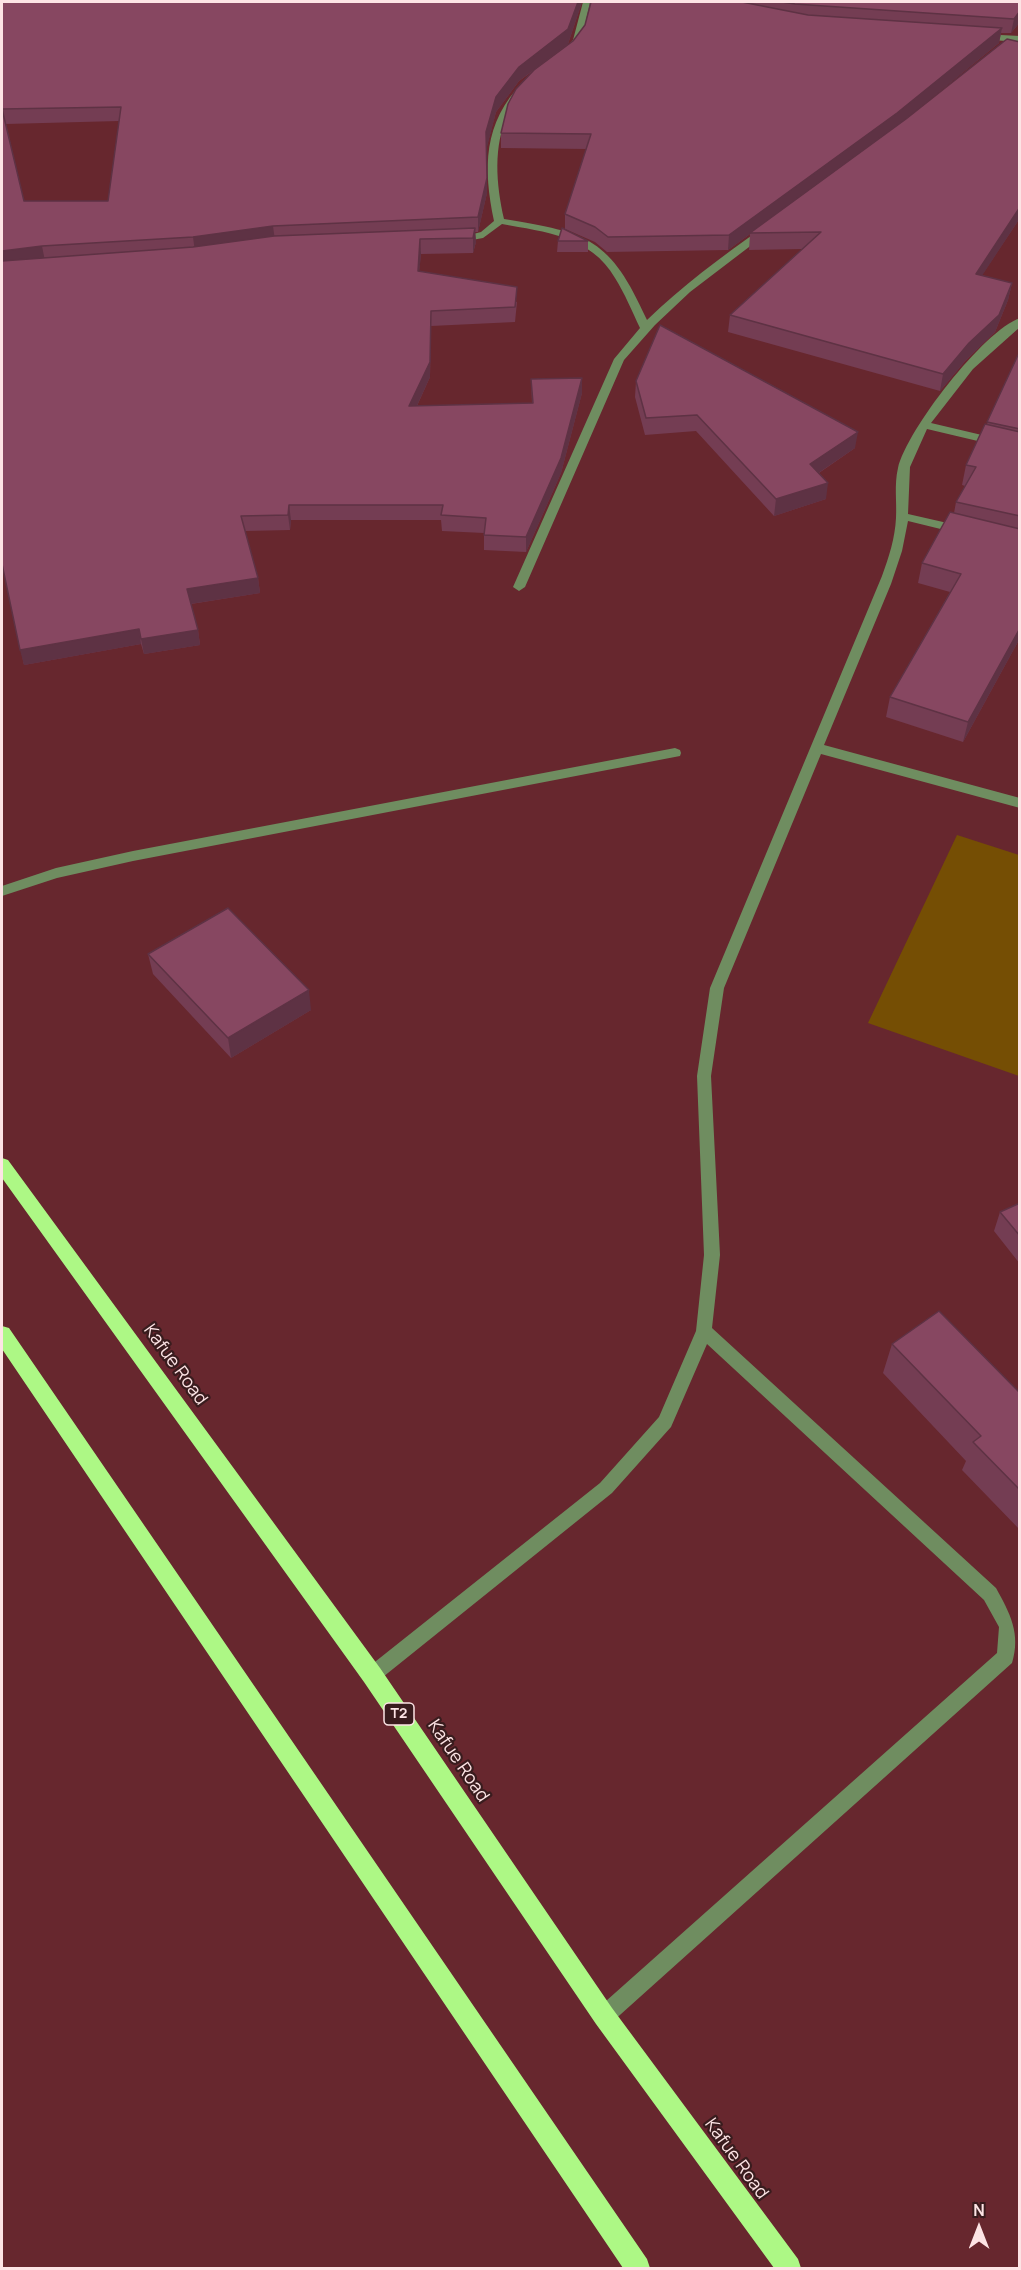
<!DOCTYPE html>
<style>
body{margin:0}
#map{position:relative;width:1021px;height:2270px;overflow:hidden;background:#67272e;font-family:Manrope,sans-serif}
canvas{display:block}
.frame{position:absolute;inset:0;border:3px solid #fde4e5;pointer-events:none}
.north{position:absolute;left:949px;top:2198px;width:60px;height:60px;-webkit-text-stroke:4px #391c1e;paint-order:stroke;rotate:0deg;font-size:16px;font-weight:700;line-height:24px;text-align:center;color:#fde4e5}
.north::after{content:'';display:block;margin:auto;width:21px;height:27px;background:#fde4e5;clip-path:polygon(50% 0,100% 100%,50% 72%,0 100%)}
</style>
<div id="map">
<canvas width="1021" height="2270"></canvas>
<div class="frame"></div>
<div class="north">N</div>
</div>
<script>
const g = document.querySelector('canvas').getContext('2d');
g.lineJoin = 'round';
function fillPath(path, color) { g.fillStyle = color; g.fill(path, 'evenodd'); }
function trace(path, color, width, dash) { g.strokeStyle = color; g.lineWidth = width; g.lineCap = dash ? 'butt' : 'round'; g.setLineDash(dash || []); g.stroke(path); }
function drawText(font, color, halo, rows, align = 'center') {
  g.font = font + ' Manrope,sans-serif'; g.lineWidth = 4.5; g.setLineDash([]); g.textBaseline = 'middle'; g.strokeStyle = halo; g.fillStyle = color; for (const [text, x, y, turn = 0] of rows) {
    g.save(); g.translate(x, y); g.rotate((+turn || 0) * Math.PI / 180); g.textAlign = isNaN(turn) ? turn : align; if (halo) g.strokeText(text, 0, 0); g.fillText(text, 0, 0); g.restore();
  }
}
fillPath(new Path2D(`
 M957,835L1019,855V1076L868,1023Z`), '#754e04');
fillPath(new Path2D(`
 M583,2H591L582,41L573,51H567L565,49L573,40Z
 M981,34L1020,36V42L978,39L976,37Z
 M523,82L531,84C523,94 514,102 508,114C493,146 496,184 504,219C589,233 610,238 647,320C682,286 721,257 761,229L770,231L690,292L655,325L624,360L525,587L519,591L513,587L614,359L640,328C632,311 625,294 615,278C591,236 545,232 502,224L483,238L455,243L450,240L481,232L494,221C483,168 483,123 523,82Z
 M1020,318V327L973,369L931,423L1020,444V451L927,429L910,467L908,514L965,527L967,530L961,534L908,521L902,551L891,584L824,745L1020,798V808L821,754L724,988L711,1076L720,1255L712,1328L996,1588C1010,1613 1021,1634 1012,1663L611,2023L604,2026L597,2023L594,2016L597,2009L997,1653L999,1627L984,1600L707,1344L671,1427L612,1493L378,1681L372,1684L366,1681L363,1675L366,1669L600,1483L659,1417L696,1331L704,1255L697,1076L710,988L882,576C889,557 895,538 896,518C897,502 894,485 898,468C907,430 983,331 1020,318Z
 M675,748L680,750L681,753L680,756L133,861L57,878L2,896V886L56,868L133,851Z`), '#6f8d60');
fillPath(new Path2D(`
 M2,1158L8,1160L380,1668L612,2008L798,2259L801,2268H774L596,2024L364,1682L2,1178Z
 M2,1326L9,1328L647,2259L650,2268H623L2,1349Z`), '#adf885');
fillPath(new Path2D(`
 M2,2H582L568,44L541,65L573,41L585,25L590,2H1020V22L1011,33H1001L999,43L902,122L1020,42V218L982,275L1012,283L1008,300L995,332L966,360L940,391L728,332L730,315L802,249L749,250L750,234L728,250L607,252L595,242L565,229V214L587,149L501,148V133L533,71L519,81L496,112L487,146V193L478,232H475L476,242L473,253L421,254L419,271L517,302L515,322L431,326L430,377L417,406L532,403L531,379L582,393L561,473L526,552L484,550V533L442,531L441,520H291L290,530L245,531L258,578L260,593L191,604L198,630L200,645L144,654L141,644L24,665L2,564ZM119,121L108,201H24L6,124Z
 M558,241H588V252H557Z
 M1020,355V638L963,742L886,717L890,697L950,592L918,583L922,563L954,513L956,502L965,486L962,485L966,465L987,424Z
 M636,381L855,448L819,473L826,499L774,516L696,431L645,435L635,397Z
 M148,954L311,1010L231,1058L153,974Z
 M1020,1203V1264L994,1231L1000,1212Z
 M892,1344L1020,1393V1530L962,1470L966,1461L883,1373Z`), '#743d53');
fillPath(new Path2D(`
 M578,2H582L568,44L519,81L496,112L487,147L486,132L496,97L519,67Z
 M1020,11V22L1011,33L1014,19Z
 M1002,28L999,43L895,128L728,250L729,235Z
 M487,178V193L478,232V217Z
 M1020,207V218L972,291L976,274Z
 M273,226L275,241L195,252L193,237Z
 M475,228L476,242L473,253V238Z
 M420,239L421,254L418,286V271Z
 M42,246L45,261L2,266V251Z
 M1012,283L1008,300L995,332L966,360L940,391L943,374Z
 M431,311L430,377L410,421L409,406Z
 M582,378V393L561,473L526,552V537Z
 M858,432L855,448L808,480L810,464Z
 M828,483L826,499L774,516L776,499Z
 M289,505L291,520L290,530L288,515Z
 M258,578L260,593L190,604L187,589Z
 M1020,628V638L963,742L968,722Z
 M139,629L141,644L24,665L20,650Z
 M198,630L200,645L144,654L141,639Z
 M309,990L311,1010L231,1058L228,1038Z`), '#5e3244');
const building = new Path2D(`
 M2,2H578L568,29L519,67L496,97L486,132L487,178L478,217L273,226L193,237L42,246L2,251ZM121,107L108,201H24L2,109Z
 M591,2H742L808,15L1002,28L897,113L729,235L608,237L595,227L565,214L591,134L501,133L508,104L516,89L534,70L573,41L585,25Z
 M782,2H1020V11L1014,19L795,4Z
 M1007,39L1020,42V207L976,274L1012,283L999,315L969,343L943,374L730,315L821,232L750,233L906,119Z
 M475,228L473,238L420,239L418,271L517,287L515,307L431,311L430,362L409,406L533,403L531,379L582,378L561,458L526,537L484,535L486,518L441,515L443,505H289L288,515L241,516L258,578L187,589L198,630L141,639L139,629L20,650L2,564V261L193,247L274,236Z
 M562,228L588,241H558Z
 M660,325L858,432L810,464L828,483L776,499L697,415L646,418L636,381Z
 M1018,355H1020V429L987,422Z
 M985,424L1020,432V516L956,502L976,467L966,465Z
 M950,512L1020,529V628L968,722L890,697L961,574L922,563Z
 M228,908L309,990L228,1038L148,954Z
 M1020,1203V1236L1000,1212Z
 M939,1311L1020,1393V1490L973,1442L981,1436L892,1344Z`);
fillPath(building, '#874761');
trace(building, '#5e3244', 1.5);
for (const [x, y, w] of [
 [399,1714,30]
]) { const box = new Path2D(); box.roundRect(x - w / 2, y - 11, w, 22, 4.5); g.fillStyle = '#391c1e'; g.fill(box); trace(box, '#fde4e5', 1.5); }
drawText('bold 14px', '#fde4e5', null, [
 ["T2",399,1714]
]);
drawText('18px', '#fde4e5', '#391c1e', [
 ["Kafue Road",175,1365,54],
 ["Kafue Road",458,1761,56],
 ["Kafue Road",736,2159,54]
]);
</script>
